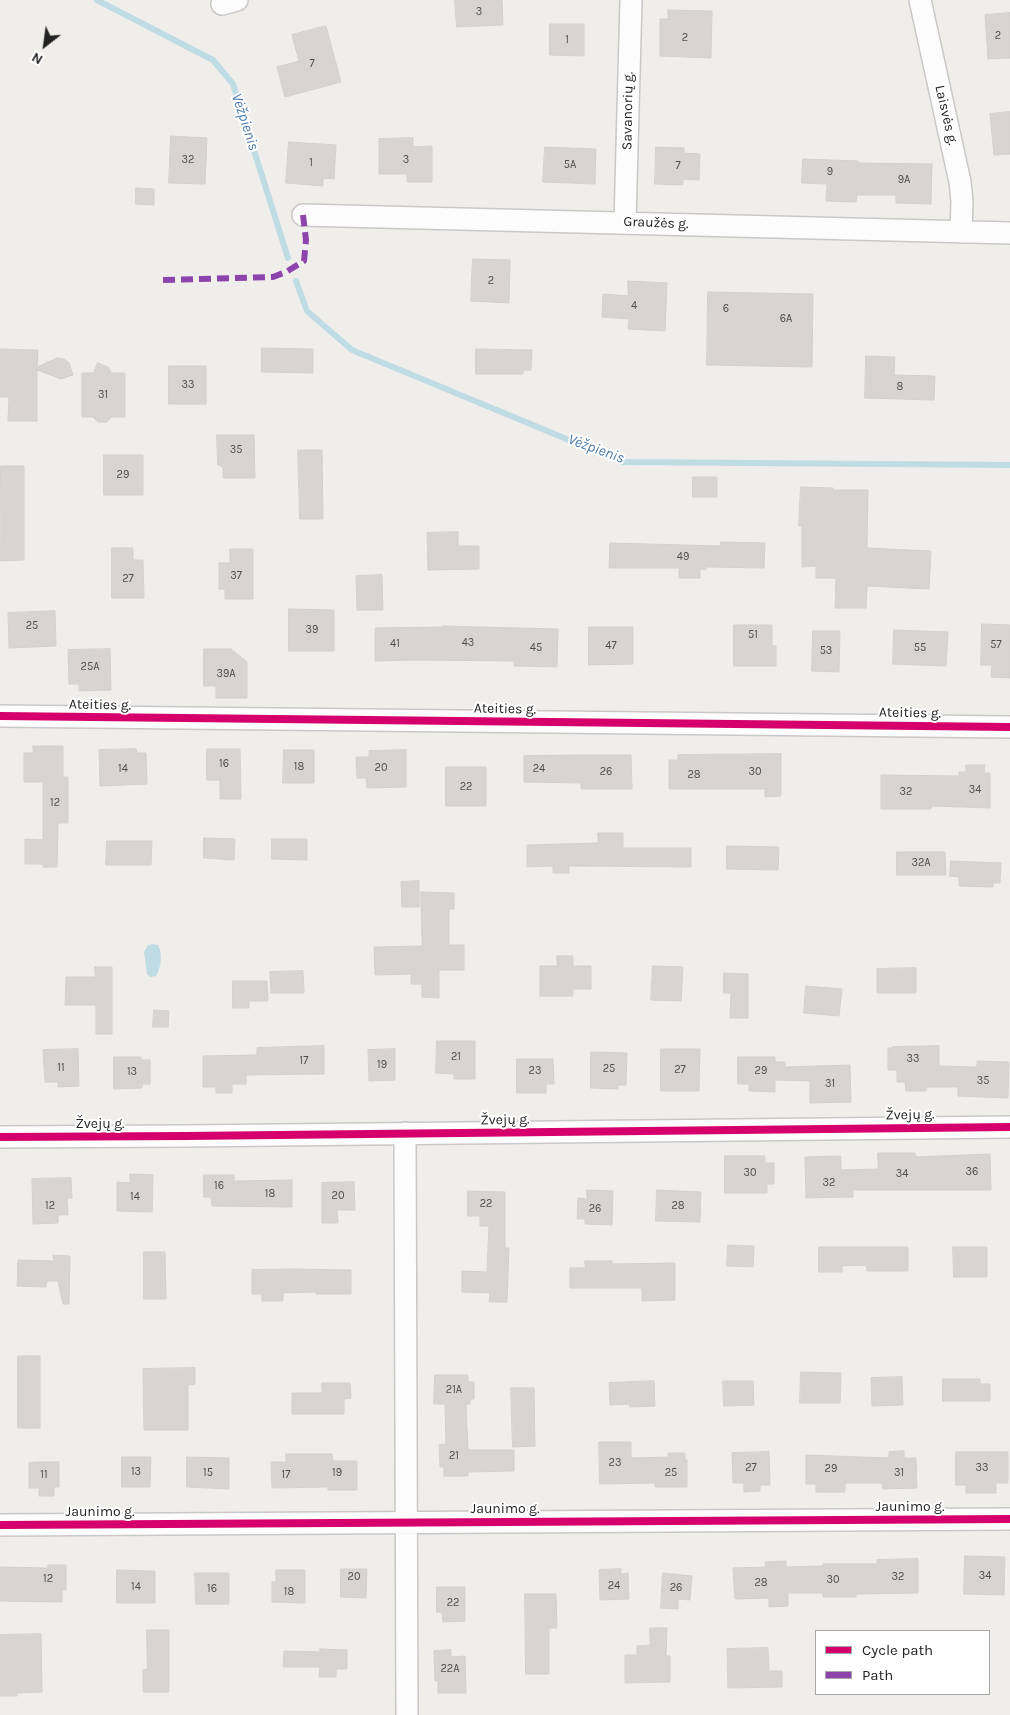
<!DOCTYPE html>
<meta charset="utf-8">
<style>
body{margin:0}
#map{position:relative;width:1010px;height:1715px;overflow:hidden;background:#f0eeeb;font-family:Karla,sans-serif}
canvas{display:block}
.legend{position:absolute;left:815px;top:1630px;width:175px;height:65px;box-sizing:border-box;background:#fff;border:1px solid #a7a7a7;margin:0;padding:6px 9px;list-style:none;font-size:15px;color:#222}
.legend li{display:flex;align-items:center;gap:10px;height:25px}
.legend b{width:25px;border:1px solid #a7a7a7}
.north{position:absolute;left:20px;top:20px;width:50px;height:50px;-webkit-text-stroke:4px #fff;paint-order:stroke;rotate:210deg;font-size:14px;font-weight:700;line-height:20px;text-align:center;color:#222}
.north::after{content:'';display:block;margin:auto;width:18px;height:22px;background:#222;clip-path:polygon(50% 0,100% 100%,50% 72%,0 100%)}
</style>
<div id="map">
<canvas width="1010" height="1715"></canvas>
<ul class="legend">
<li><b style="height:6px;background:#d6006c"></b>Cycle path</li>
<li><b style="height:6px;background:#8e44ad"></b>Path</li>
</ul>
<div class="north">N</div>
</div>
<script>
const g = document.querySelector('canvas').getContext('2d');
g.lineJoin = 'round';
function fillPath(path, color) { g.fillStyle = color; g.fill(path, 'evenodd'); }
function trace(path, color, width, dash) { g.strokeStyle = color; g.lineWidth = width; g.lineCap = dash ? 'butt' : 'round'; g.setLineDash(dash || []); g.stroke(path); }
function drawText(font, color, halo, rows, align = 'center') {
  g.font = font + ' Karla,sans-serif'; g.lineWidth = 4; g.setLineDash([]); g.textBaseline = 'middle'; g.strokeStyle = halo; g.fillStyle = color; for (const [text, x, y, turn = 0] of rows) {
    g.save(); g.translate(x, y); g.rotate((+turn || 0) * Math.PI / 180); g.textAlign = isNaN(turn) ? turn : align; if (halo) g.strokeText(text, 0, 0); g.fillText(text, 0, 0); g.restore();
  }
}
fillPath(new Path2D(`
 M152,944L158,945C163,954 161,967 156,976L150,977L147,974L144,952L148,945Z`), '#bfdbe3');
trace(new Path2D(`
 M97,0L213,60L233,84L288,258
 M296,281L307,311L352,350L622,462L1010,465`), '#bfdbe3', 6);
const building = new Path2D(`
 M455,0H502L503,25L457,27Z
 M668,10L712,11L711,58L660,56V19H668Z
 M1010,13V58L988,59L985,15Z
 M550,24H584V56L550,55Z
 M326,26L341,82L285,97L277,67L299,61L292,35Z
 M1010,112V154L994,155L990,114Z
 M171,136L207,138L205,184L169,183Z
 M413,138V147L432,146V182H407V174H379V139Z
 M289,142L336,145L334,179L323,178V186L286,183Z
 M545,147L596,149L595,184L543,182Z
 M656,147L684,148V153L700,154L699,180L683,179V185L655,184Z
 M803,159L858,161V163L932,164L931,204L896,203V195H857L856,202L826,201L827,184L802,183Z
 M136,188L154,189V205L136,204Z
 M473,259L510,260L509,303L471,301Z
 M628,281L667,283L665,331L628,329L629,319L602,317L603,294L628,296Z
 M708,292L813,294L812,367L707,365Z
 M262,348L313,349V373L262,372Z
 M0,349L38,350L37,367L57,358L64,359L69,363L73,375L61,379L37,370V421H8L9,397H0Z
 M476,349L532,350L531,370H523V374H476Z
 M866,356L895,357L894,375L935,376L934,400L865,398Z
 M98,363L108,367L111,373H125V417H111L107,422H98L93,417H82V373H93Z
 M169,366H206V404H169Z
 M217,435H254L255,478H223V467L218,465Z
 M298,450H322L323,519H300Z
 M104,455H143V495H104Z
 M1,466H24V560L0,561Z
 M693,477H717V497H693Z
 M801,487L833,488V490H868L867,548L931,551L929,589L867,586L866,608H835L836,578H816V566L802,567V526H799Z
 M458,532V546H479V569L428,570L427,533Z
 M721,542L765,543L764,568L706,567V570L700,569V578H679V568H609L610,543L721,546Z
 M112,548H133V560H143L144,598H112Z
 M230,549H253V599H225V589H219V563H230Z
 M382,575L383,610H357L356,576Z
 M289,609L334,610V651H289Z
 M55,611L56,646L9,648L8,613Z
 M982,624L1010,625V678L991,677L992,665H981Z
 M734,625H772V646H776V666H734Z
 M443,626L558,629L557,667L514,666V661L416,660L375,661V628L443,627Z
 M589,627H633V664L589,665Z
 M894,630L948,632L946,666L893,664Z
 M813,631H840L839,672L812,671Z
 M110,649L111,690L79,691V684H69L68,650Z
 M204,649H231L247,662V698H216V686H204Z
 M33,746H63V777H68V823H58L57,867H43V864H25V839L43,840V782H24V753H33Z
 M136,749L137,753H146L147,784L100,786L99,750Z
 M207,749H240L241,799H220V780H207Z
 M284,750H314V783H283Z
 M406,750V787L367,788L366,778H357L356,757H369V751Z
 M781,754V796L765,797V789H669V760H678V755Z
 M581,755H631L632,789H581V783L524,782V756Z
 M966,765H985L984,773H990V808L932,806L931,809H881V775L959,776V772H966Z
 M446,767H486V806H446Z
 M598,833H623V848H691V867L569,866V873H553V866L527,867V845L598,843Z
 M204,838L235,839L234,860L204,858Z
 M272,839H307V860L272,859Z
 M107,841H152L151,865H106Z
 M727,846L779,847L778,870L727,869Z
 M897,852H945L946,875H897Z
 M951,861L1001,863L1000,883H993V887L959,886V877L950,876Z
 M419,881V907H402L401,882Z
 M421,892L454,893V909H449V945H464V970H439V998L422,997V984H411V974L375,975L374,947L422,946Z
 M557,956H573V966H591V989H573V996H540V966H557Z
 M653,966L683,967L681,1001L651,1000Z
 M95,967H112V1034H96V1005H65L66,977H95Z
 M916,968V993H877V969Z
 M303,971L304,993H271L270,972Z
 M724,973L748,974V1018H730L731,993H724Z
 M233,981H267L268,1001H249V1008H233Z
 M806,986L842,989L839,1016L804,1013Z
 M154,1010L169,1011L168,1027H153Z
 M437,1041H475V1079H454V1074L436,1073Z
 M324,1046V1074L246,1075V1084H232V1093H216V1087H203V1056L257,1055V1048Z
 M939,1046V1066L977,1067V1061L1009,1062L1008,1098L958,1096V1087H926V1091H906L905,1082H897V1070H888V1048H893L892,1047Z
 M78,1049L79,1086L58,1087V1082H45L43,1050Z
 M395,1049V1080L369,1081L368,1050Z
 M661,1049H700L699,1091H661Z
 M591,1052L627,1053L626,1085H618V1089L591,1088Z
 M114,1057H141V1060H150V1084H142V1088L114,1089Z
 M738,1057H775V1062H785V1067L850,1065L851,1102L810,1103V1081L775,1080V1092L749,1091V1084H738Z
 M517,1059H553L554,1084H546V1093H517Z
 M878,1153H915L916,1157L990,1154L991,1190H853V1197L806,1198L805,1157L841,1156V1170L878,1169Z
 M725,1156H765V1163H774V1184H767V1193H725Z
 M130,1174L153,1175L152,1212L117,1211V1182L130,1183Z
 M204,1175H234V1181L292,1180V1207L212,1206L211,1197H204Z
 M71,1178L72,1198H67L68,1215H58V1223L33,1224L32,1179Z
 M354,1182L355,1210H337L338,1223H322V1183Z
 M587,1190L613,1191L612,1225L585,1224V1219H577L578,1198L587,1199Z
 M657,1190L701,1192L700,1222L656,1221Z
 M468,1191L505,1192V1248H509L507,1302H489L490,1293L462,1292V1271L487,1272L489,1226H480V1216H468Z
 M728,1245L754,1246L753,1267L727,1266Z
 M819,1247H908V1271H867L866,1265L842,1266V1272H819Z
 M953,1247H987V1277H954Z
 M144,1252H165L166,1299H144Z
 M53,1255L70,1256L69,1304H63L58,1281H47L46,1287L17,1286L18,1260L54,1261Z
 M585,1261H612V1264L675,1263V1300L642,1301V1288H570V1268H585Z
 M294,1269L351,1270V1294H316V1292L283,1293V1301H262V1294H252V1270Z
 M18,1356H40V1428H18Z
 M195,1368V1384L188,1385V1430H144L143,1369Z
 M801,1372L841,1373L840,1403H800Z
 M435,1375H468V1382H474V1399H470V1404H466L468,1450H514V1471L468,1472V1476H444V1467H440L439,1445L446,1444L445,1404H434Z
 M902,1377L903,1405L872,1406L871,1378Z
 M943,1379H980V1384H990V1401H943Z
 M654,1381L655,1406L630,1407L629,1404L610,1405L609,1383Z
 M723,1381H753L754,1405L724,1406Z
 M322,1383H350L351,1398L344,1399V1414H292V1393H322Z
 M511,1388H534L535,1446L513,1447Z
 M599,1442H631V1458L668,1457V1453H685V1460H687V1487H655V1483L600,1484Z
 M904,1451V1458H916L917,1488L883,1489L882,1483H845V1492H816V1484H806V1455L889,1458V1452Z
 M769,1452L770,1485H760V1491L744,1492V1483H733L732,1453Z
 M956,1452H1008V1483H996V1493H966V1485H956Z
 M286,1454H332L333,1461H357V1490H328V1487L272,1488L271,1462H286Z
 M122,1457H151L150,1487H122Z
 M187,1457L229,1458V1489L187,1487Z
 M36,1462H59V1487H54V1496H39V1488H29V1463Z
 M965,1556L1005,1557L1004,1595L964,1594Z
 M918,1559V1593L856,1594V1597H823V1593H788V1606L769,1607V1598L735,1599L733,1568L766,1567L765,1562L786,1561V1567L823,1566V1564H877V1560Z
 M48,1565H66V1590H62V1602L0,1601V1567L48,1568Z
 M341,1569H367L366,1598L341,1597Z
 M621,1569V1574L628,1573L629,1599L600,1600L599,1570Z
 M117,1570L155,1571V1603H117Z
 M276,1570H305V1603L272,1602V1582H276Z
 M195,1573H229V1604H196Z
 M663,1573L692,1576L690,1600L678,1599V1609L661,1608Z
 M437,1587H465V1621L443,1622L442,1612H437Z
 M525,1594H556L557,1628H549V1674H526Z
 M650,1628H667L666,1656H670V1682L625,1683V1655H637V1646L650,1645Z
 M147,1630H169V1692H143V1670L147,1669Z
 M41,1634L42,1692L17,1693V1696H0V1635Z
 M768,1648L769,1671H782V1687L728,1688L727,1649Z
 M320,1649L347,1650V1669H336V1677H319L320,1667H283L284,1651L320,1652Z
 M451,1650V1657L465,1656L466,1693H438V1681H435L434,1651Z`);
fillPath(building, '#d7d4d2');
trace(building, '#d3d0cc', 1);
const minor = new Path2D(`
 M920,0L960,182L962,201L961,232
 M222,4L237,0
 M303,215L1010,233
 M625,222L631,0
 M0,716L1010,727
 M405,1133L407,1715
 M0,1137L186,1136L1010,1127
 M0,1525L1010,1519`);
trace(minor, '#c9c8c7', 24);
trace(minor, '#fdfcfc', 21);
trace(new Path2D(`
 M163,280L273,277L286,272L304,261L306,240L303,215`), '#8e44ad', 6, [12, 6]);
trace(new Path2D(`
 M0,716L1010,727
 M0,1137L186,1136L1010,1127
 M0,1525L1010,1519`), '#d6006c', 8);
drawText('11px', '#4f4e4e', null, [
 ["3",479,12],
 ["2",998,36],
 ["2",685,38],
 ["1",567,40],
 ["7",312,64],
 ["32",188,160],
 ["3",406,160],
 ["1",311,163],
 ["5A",570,165],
 ["7",678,166],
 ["9",830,172],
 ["9A",904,180],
 ["2",491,281],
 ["4",634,306],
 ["6",726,309],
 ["6A",786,319],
 ["33",188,385],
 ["8",900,387],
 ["31",103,395],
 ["35",236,450],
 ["29",123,475],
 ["49",683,557],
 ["37",236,576],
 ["27",128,579],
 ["25",32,626],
 ["39",312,630],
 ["51",753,635],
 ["43",468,643],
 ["41",395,644],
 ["57",996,645],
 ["47",611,646],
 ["45",536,648],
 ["55",920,648],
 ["53",826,651],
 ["25A",90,667],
 ["39A",226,674],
 ["16",224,764],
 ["18",299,767],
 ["20",381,768],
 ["14",123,769],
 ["24",539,769],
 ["26",606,772],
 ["30",755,772],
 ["28",694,775],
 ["22",466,787],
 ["34",975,790],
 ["32",906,792],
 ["12",55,803],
 ["32A",921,863],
 ["21",456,1057],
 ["33",913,1059],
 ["17",304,1061],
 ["19",382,1065],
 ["11",61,1068],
 ["25",609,1069],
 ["27",680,1070],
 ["23",535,1071],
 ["29",761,1071],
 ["13",132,1072],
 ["35",983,1081],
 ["31",830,1084],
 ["36",972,1172],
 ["30",750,1173],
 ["34",902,1174],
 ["32",829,1183],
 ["16",219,1186],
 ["18",270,1194],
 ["20",338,1196],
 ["14",135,1197],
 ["22",486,1204],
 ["12",50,1206],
 ["28",678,1206],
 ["26",595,1209],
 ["21A",454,1390],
 ["21",454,1456],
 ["23",615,1463],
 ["27",751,1468],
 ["33",982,1468],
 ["29",831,1469],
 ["13",136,1472],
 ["15",208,1473],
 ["19",337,1473],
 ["25",671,1473],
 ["31",899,1473],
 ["11",44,1475],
 ["17",286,1475],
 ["34",985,1576],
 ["20",354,1577],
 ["32",898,1577],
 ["12",48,1579],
 ["30",833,1580],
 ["28",761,1583],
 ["24",614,1586],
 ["14",136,1587],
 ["26",676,1588],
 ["16",212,1589],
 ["18",289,1592],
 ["22",453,1603],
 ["22A",450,1669]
]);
drawText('14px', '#222', '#fff', [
 ["Savanorių g.",628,111,-89],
 ["Laisvės g.",946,115,77],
 ["Graužės g.",656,223,2],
 ["Ateities g.",100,705,1],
 ["Ateities g.",505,709,1],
 ["Ateities g.",910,713,1],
 ["Žvejų g.",910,1115,-1],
 ["Žvejų g.",505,1120,-1],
 ["Žvejų g.",100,1124],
 ["Jaunimo g.",910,1507],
 ["Jaunimo g.",505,1509],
 ["Jaunimo g.",100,1512]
]);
drawText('italic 15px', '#4a7aab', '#fff', [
 ["Vėžpienis",245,122,72],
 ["Vėžpienis",596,449,20]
]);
</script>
